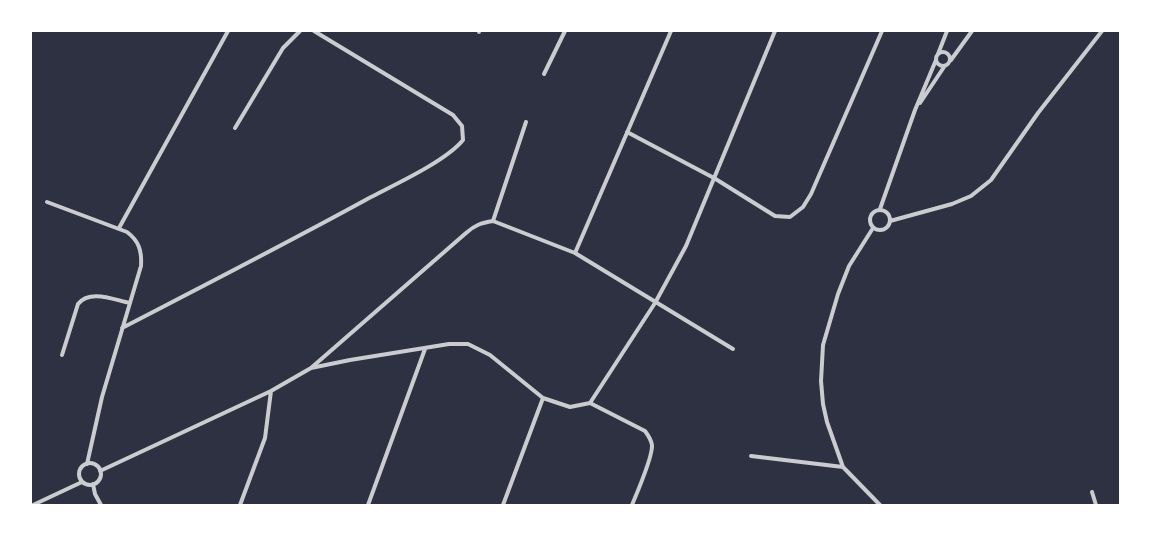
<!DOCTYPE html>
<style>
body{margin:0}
#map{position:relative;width:1151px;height:536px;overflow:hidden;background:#2d3142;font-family:"Sofia Sans Condensed",sans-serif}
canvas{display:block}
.frame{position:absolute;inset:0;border:32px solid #fff;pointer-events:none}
</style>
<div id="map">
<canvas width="1151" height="536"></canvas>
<div class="frame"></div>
</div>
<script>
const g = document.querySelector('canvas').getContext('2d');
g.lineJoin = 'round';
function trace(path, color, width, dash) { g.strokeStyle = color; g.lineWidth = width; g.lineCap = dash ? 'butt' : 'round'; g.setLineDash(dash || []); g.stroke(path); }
trace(new Path2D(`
 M479,32V31
 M936 59a7 7 0 1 1 14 0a7 7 0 1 1-14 0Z
 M938,54L947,31
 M951,60L972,31
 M544,74L565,31
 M920,103L944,67
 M235,128L283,48L300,31
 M627,132L714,178L775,216L790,217L803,207L811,194L882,31
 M47,202L127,232C139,241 142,251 141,266L102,397L87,464
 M880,209L915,110L936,60
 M870 220a10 10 0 1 1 20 0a10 10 0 1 1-20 0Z
 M493,221L526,122
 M890,221L952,204L971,196L991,180L1038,113L1102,31
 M119,228L228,31
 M873,228L849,266L838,294L823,345L821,381L823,404L827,422L843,467L880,505
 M575,253L671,31
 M122,328C205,285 289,242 371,197C396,184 446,161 463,140L462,126L453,115L314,31
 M62,355L78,304C90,289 114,300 130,303
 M311,368L350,360L449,344H468L490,355L543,398L570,407L590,403L655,303L686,246L775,31
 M590,403L645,431C648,435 651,439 652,445C653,456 637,493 632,505
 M751,456L843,467
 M79 474a11 11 0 1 1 22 0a11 11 0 1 1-22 0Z
 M100,471L271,391L311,368L466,233C475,225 481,223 493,221L575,253L733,349
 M93,484L95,494L101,505
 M1092,492L1096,505
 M33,505L82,482
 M240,505L265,438L271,391
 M368,505L425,349
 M503,505L543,398`), '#caccd0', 4);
</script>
